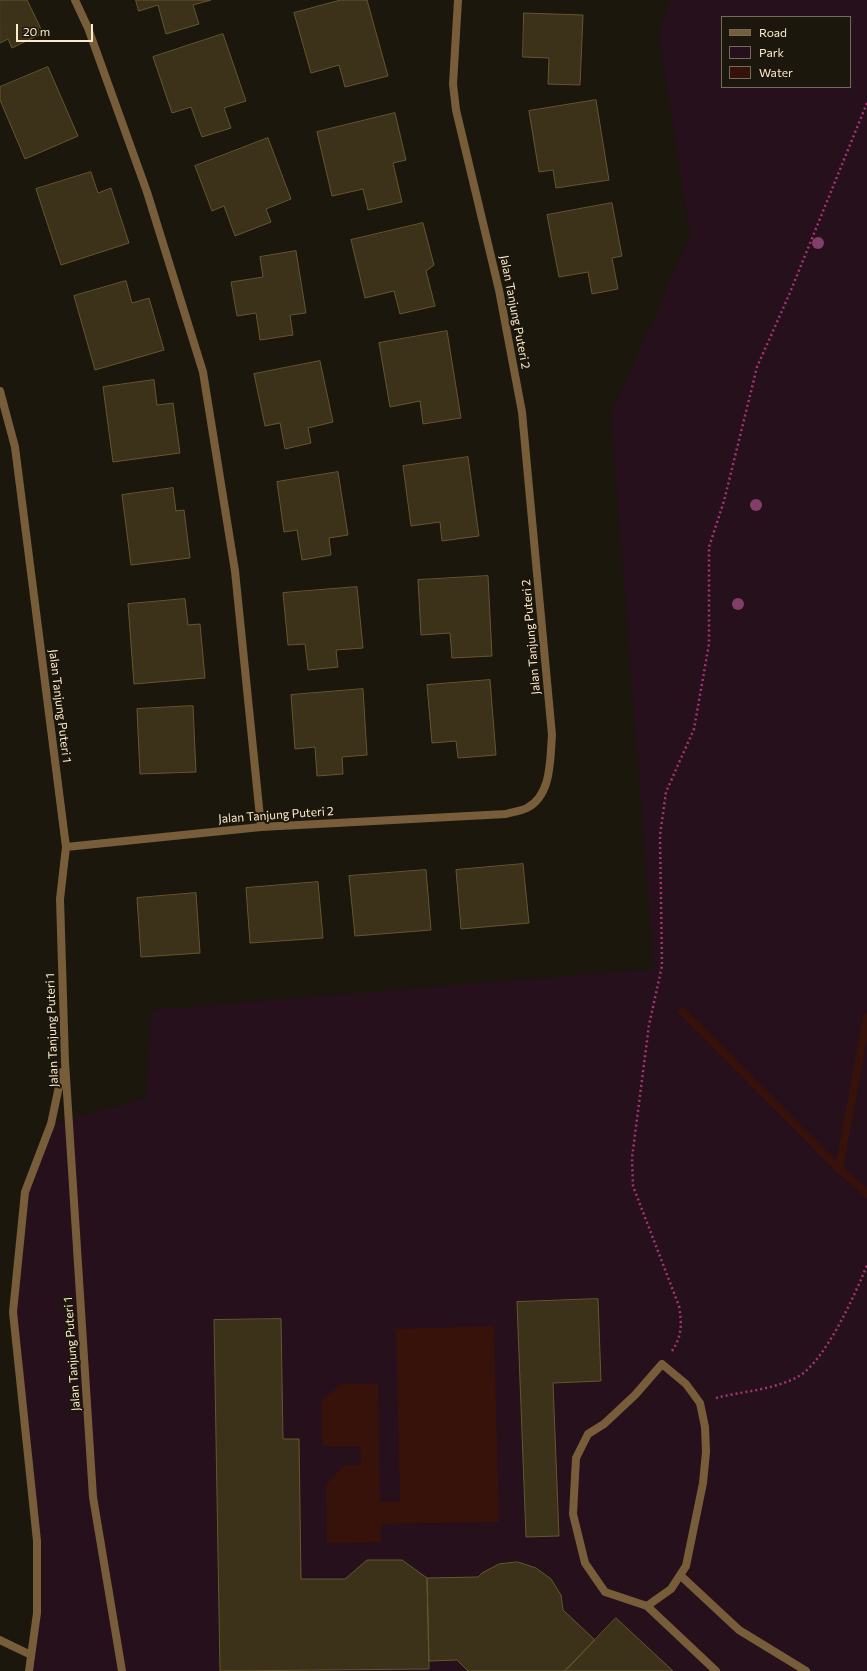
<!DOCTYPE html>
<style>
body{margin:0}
#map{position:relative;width:867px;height:1671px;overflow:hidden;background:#1c170c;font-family:Commissioner,sans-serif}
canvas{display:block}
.legend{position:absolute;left:721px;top:16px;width:130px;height:72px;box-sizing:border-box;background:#1c170c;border:1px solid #766b58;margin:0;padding:5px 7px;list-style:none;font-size:12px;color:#fceacb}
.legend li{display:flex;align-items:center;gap:8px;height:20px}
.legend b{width:20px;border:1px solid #766b58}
.scale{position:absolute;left:16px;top:24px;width:77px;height:18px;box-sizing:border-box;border:2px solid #fceacb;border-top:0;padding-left:5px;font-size:12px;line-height:14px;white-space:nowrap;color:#fceacb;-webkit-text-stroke:3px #1c170c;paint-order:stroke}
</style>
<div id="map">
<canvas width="867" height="1671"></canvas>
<ul class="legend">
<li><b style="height:5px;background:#785d3a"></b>Road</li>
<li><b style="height:11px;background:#25101b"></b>Park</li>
<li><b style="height:11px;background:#36120b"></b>Water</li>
</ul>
<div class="scale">20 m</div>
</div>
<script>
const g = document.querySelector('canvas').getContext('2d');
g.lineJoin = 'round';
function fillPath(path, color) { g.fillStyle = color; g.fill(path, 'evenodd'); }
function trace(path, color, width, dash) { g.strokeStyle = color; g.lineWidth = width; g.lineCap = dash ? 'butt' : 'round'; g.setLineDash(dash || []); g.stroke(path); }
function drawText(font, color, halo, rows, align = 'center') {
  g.font = font + ' Commissioner,sans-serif'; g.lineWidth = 4; g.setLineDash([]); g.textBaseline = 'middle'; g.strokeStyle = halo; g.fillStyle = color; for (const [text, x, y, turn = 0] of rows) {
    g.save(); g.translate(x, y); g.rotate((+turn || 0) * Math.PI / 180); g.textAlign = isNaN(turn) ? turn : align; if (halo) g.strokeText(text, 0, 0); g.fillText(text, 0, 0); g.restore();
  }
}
fillPath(new Path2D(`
 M670,0H867V1671H29L37,1613V1541L13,1312L25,1192L51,1124L146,1098L152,1010L654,969L611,414L690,236L659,34ZM722,17H850V87H722Z`), '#25101b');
fillPath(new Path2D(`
 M494,1326L499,1522L381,1524V1542L327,1543L326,1485L344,1465H361L360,1446H322V1400L341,1384H378L380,1502L400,1501L396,1329Z`), '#36120b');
trace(new Path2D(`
 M682,1011L839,1169L867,1193
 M839,1169L867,1017`), '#36120b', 8);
const building = new Path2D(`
 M0,0H27L43,33L12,48L8,39L0,43Z
 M136,0H211L193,5L199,24L166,34L158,5L139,11Z
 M341,0H367L388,76L345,87L339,65L311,73L294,13Z
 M524,13L583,15L580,85L548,84L549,58L523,57Z
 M223,34L246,101L224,108L231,128L202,137L191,107L172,113L153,57Z
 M48,67L78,136L25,159L0,100V87Z
 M596,100L609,180L556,188L553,170L539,172L529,111Z
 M395,113L406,160L393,163L402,202L368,210L363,189L332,196L317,132Z
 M268,138L291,199L266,209L271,222L235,236L224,206L212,211L195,166Z
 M91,172L98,193L111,188L129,243L61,265L36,189Z
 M612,203L622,256L612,258L618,289L592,294L588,272L559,277L547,215Z
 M423,223L434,265L426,271L435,306L400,314L394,291L365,298L351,240Z
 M296,251L306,313L290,315L293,335L260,340L256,313L237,316L231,282L263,277L260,257Z
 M126,281L132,303L149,298L164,350L95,370L74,296Z
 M447,331L461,418L423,424L420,401L390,407L379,343Z
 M320,361L333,422L308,428L311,443L285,449L280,423L265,426L254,374Z
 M154,380L157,405L173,403L180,453L113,462L103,387Z
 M468,457L479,536L442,541L440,522L411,526L403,466Z
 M338,472L348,535L329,538L331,555L302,560L297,530L284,532L277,482Z
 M173,488L176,511L184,510L190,558L131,565L122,495Z
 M488,576L492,656L452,658L450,633L421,635L418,580Z
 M357,587L363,648L336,650L338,667L308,670L305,644L288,645L283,593Z
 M185,599L188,625L200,624L205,678L134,684L128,604Z
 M490,680L496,755L458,758L456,741L432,743L427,685Z
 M363,689L367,755L342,757L343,774L317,776L315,747L295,749L291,695Z
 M193,706L196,772L140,774L137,709Z
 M523,864L529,923L461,929L456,870Z
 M426,870L431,930L355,936L349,876Z
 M318,882L323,938L250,943L246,888Z
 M196,893L200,953L141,957L137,898Z
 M598,1299L601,1381L553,1383L559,1536L526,1537L517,1302Z
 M281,1319L283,1439H299L301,1579H345L367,1560H402L427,1578L429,1669L220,1671L214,1320Z
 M518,1562L536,1568L551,1579L561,1595L563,1610L595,1640L565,1671H468L457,1660L429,1661L427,1578L478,1577L482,1573L499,1564Z
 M616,1618L673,1671H565Z`);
fillPath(building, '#3c321a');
trace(building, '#66562d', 1);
trace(new Path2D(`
 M672,1351C682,1336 682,1324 679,1306L633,1186L632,1158L649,1025L662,966L660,835L666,792L694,729L709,644V547L724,501L757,367L789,295L867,103
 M716,1398C743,1391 775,1390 799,1376C825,1361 856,1293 867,1265`), '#a63472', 2.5, [2, 3]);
trace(new Path2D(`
 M680,1575L739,1630L806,1671
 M647,1606L671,1589L686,1566L703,1483L706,1452L705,1427L700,1403L686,1384L662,1364L635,1395L604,1424L588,1434L576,1458L573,1514L585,1563L605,1592L647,1606L716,1671
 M0,1640L31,1655`), '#785d3a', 8);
trace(new Path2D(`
 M75,0L88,28L147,192L203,372L235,571L261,827
 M0,391L15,447L66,847L60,899L65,1062L93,1497L122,1671
 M66,847L261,827L506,814C513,812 521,811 527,808C552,795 550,759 552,735L522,412L499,290L456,110L453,84L458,0
 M29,1671L37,1613V1541L13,1312L25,1192L51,1124L62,1072`), '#785d3a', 8);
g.fillStyle = '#823d69';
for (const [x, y] of [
 [818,243],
 [756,505],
 [738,604]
]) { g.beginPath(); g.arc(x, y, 6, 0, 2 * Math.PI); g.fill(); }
drawText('12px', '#fceacb', '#1c170c', [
 ["Jalan Tanjung Puteri 2",515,312,79],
 ["Jalan Tanjung Puteri 2",531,637,-95],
 ["Jalan Tanjung Puteri 1",60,706,83],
 ["Jalan Tanjung Puteri 2",276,815,-4],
 ["Jalan Tanjung Puteri 1",52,1030,-92],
 ["Jalan Tanjung Puteri 1",72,1354,-94]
]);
</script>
